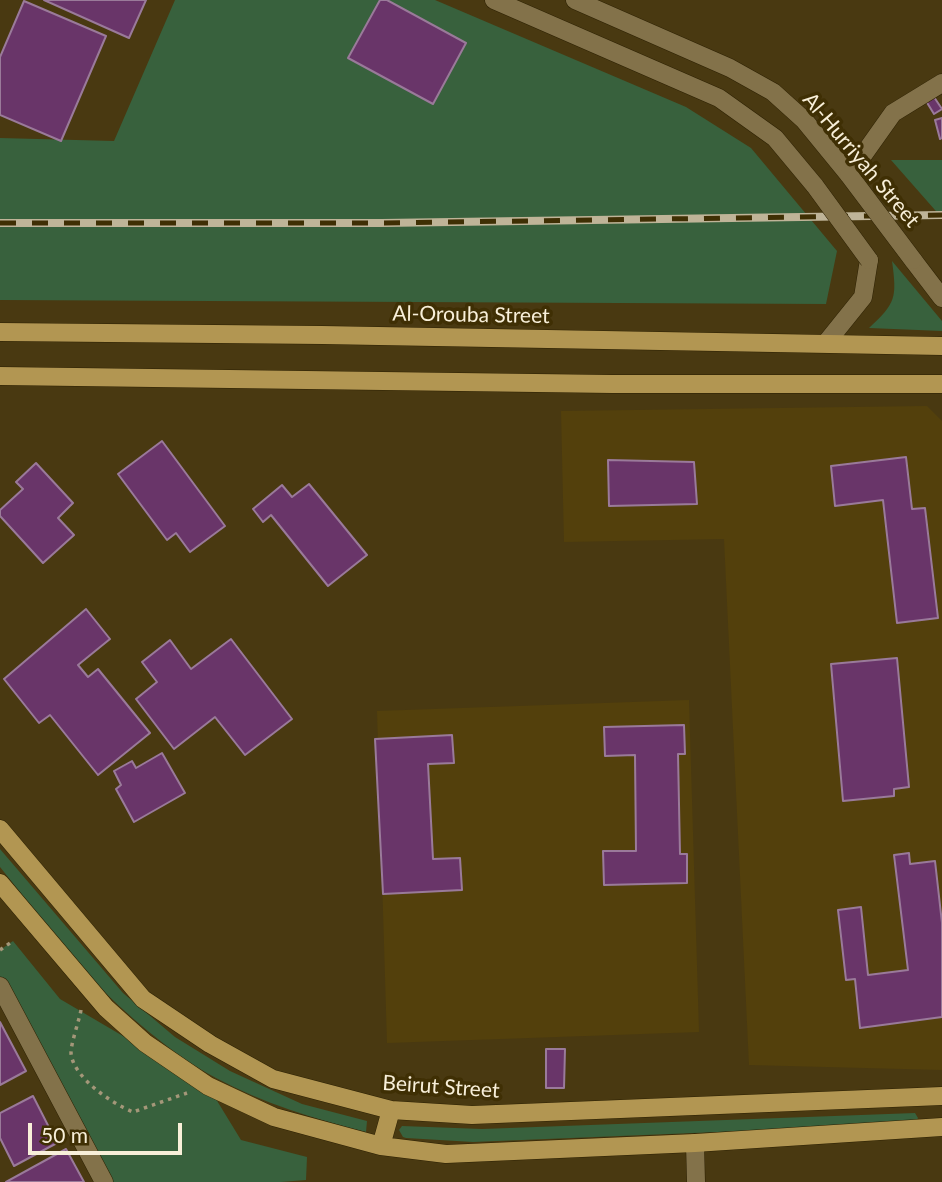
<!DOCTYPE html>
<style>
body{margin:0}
#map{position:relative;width:942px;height:1182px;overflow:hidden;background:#493911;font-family:Lato,sans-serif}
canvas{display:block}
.scale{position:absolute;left:28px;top:1123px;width:154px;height:32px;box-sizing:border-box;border:4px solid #f8efd9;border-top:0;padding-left:9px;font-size:21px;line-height:24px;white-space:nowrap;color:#f8efd9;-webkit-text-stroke:5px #3f2f04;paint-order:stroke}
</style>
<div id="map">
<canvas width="942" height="1182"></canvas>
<div class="scale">50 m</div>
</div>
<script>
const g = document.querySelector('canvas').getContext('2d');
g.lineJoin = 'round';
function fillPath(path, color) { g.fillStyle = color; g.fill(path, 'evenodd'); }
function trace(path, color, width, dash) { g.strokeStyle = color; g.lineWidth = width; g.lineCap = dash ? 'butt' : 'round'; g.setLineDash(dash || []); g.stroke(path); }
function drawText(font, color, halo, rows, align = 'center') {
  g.font = font + ' Lato,sans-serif'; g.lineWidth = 7; g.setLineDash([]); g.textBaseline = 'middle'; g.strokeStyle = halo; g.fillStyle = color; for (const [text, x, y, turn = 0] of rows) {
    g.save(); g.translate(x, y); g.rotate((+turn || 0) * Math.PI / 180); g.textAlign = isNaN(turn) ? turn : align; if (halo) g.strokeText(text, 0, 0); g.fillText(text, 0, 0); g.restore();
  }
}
fillPath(new Path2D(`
 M927,406L942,421V1070L749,1065L724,539L564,542L561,411Z
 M689,700L699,1032L387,1043L377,711Z`), '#53400c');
fillPath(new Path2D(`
 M175,0H435L686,107L751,148L837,251L826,304L0,300V138L114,141Z
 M891,160H942V218Z
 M892,261L942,321V331L869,328C896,303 897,298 892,261Z
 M0,849L123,993L175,1037L230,1071L302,1104L367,1121L366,1132C314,1119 263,1103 216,1078C173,1055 124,1013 91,978C59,944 30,904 0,867Z
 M13,941L60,999L208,1086L241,1140L307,1157L306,1180L281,1182H104L0,986V950Z
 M915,1113L918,1118L914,1124L473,1142L406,1138L403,1137L399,1130L402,1126L482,1129Z`), '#38613d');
const building = new Path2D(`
 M44,0H146L129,38Z
 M380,0H387L466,43L433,104L348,58Z
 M24,1L106,36L61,141L0,115V57Z
 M934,97L942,109L934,114L926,101Z
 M942,118V138L940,139L935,120Z
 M162,441L225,526L190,552L176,533L167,540L118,474Z
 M906,457L912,509L925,508L938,618L897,623L883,500L835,506L831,466Z
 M608,460L694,462L697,504L609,506Z
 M36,463L73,503L58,518L74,535L43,563L0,516V510L23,489L16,482Z
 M309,484L367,555L328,586L271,515L263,522L253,509L282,485L292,497Z
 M86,609L110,639L78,665L88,677L98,669L150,733L98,775L50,715L39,723L4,679Z
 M231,639L292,719L245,755L215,717L174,749L136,699L157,682L142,662L170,640L191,669Z
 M897,658L909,787L894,789V796L843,801L831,664Z
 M684,725L685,754H678L680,854H687V883L604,885L603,851H636L635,755L605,756L604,727Z
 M452,735L454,763L428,764L433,859L460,858L462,890L383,894L375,739Z
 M162,753L185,793L134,822L116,789L121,785L114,771L132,761L136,768Z
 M909,853L910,864L935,861L942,923V1017L860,1028L855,979L846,980L838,910L861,907L868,975L908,970L894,855Z
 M0,1022L26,1071L0,1085Z
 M546,1049H565L564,1088H546Z
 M33,1096L57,1143L14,1166L0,1138V1113Z
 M66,1149L84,1182H6Z`);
fillPath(building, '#693569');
trace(building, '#9a7a9a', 2);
const minor = new Path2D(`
 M494,0L719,98L775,138L815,186
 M575,0L730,68L773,92L804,120L849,175L893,113L942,83
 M913,260L942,298
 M826,343L863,297L869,260
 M0,986L104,1182
 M695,1143L696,1182`);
const major = new Path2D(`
 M0,332L322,335L942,346
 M0,376L612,384H942
 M0,829L143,999L210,1044L273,1079L391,1110L472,1115L942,1096
 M0,883L106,1008L145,1043L208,1086L274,1117L381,1146L446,1154L695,1143L942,1127
 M381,1146L391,1110`);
trace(minor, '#2d2103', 19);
trace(major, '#2d2103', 19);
trace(new Path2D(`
 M0,950L13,941
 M81,1010C79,1021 71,1043 71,1053C73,1078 113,1104 133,1112L187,1093`), '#a49779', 3.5, [3.5, 5]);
trace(minor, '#83724a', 18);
trace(major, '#b29652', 18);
const rail = new Path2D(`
 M0,223H382L942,215`);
trace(rail, '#bfb498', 8);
trace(rail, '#3f2f04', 5, [16]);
const minorBridge = new Path2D(`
 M849,175L913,260
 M815,186L869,260`);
trace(minorBridge, '#2d2103', 19, []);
trace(minorBridge, '#83724a', 18);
drawText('21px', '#f8efd9', '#3f2f04', [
 ["Al-Hurriyah Street",861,160,50],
 ["Al-Orouba Street",471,315,1],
 ["Beirut Street",441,1087,4]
]);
</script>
